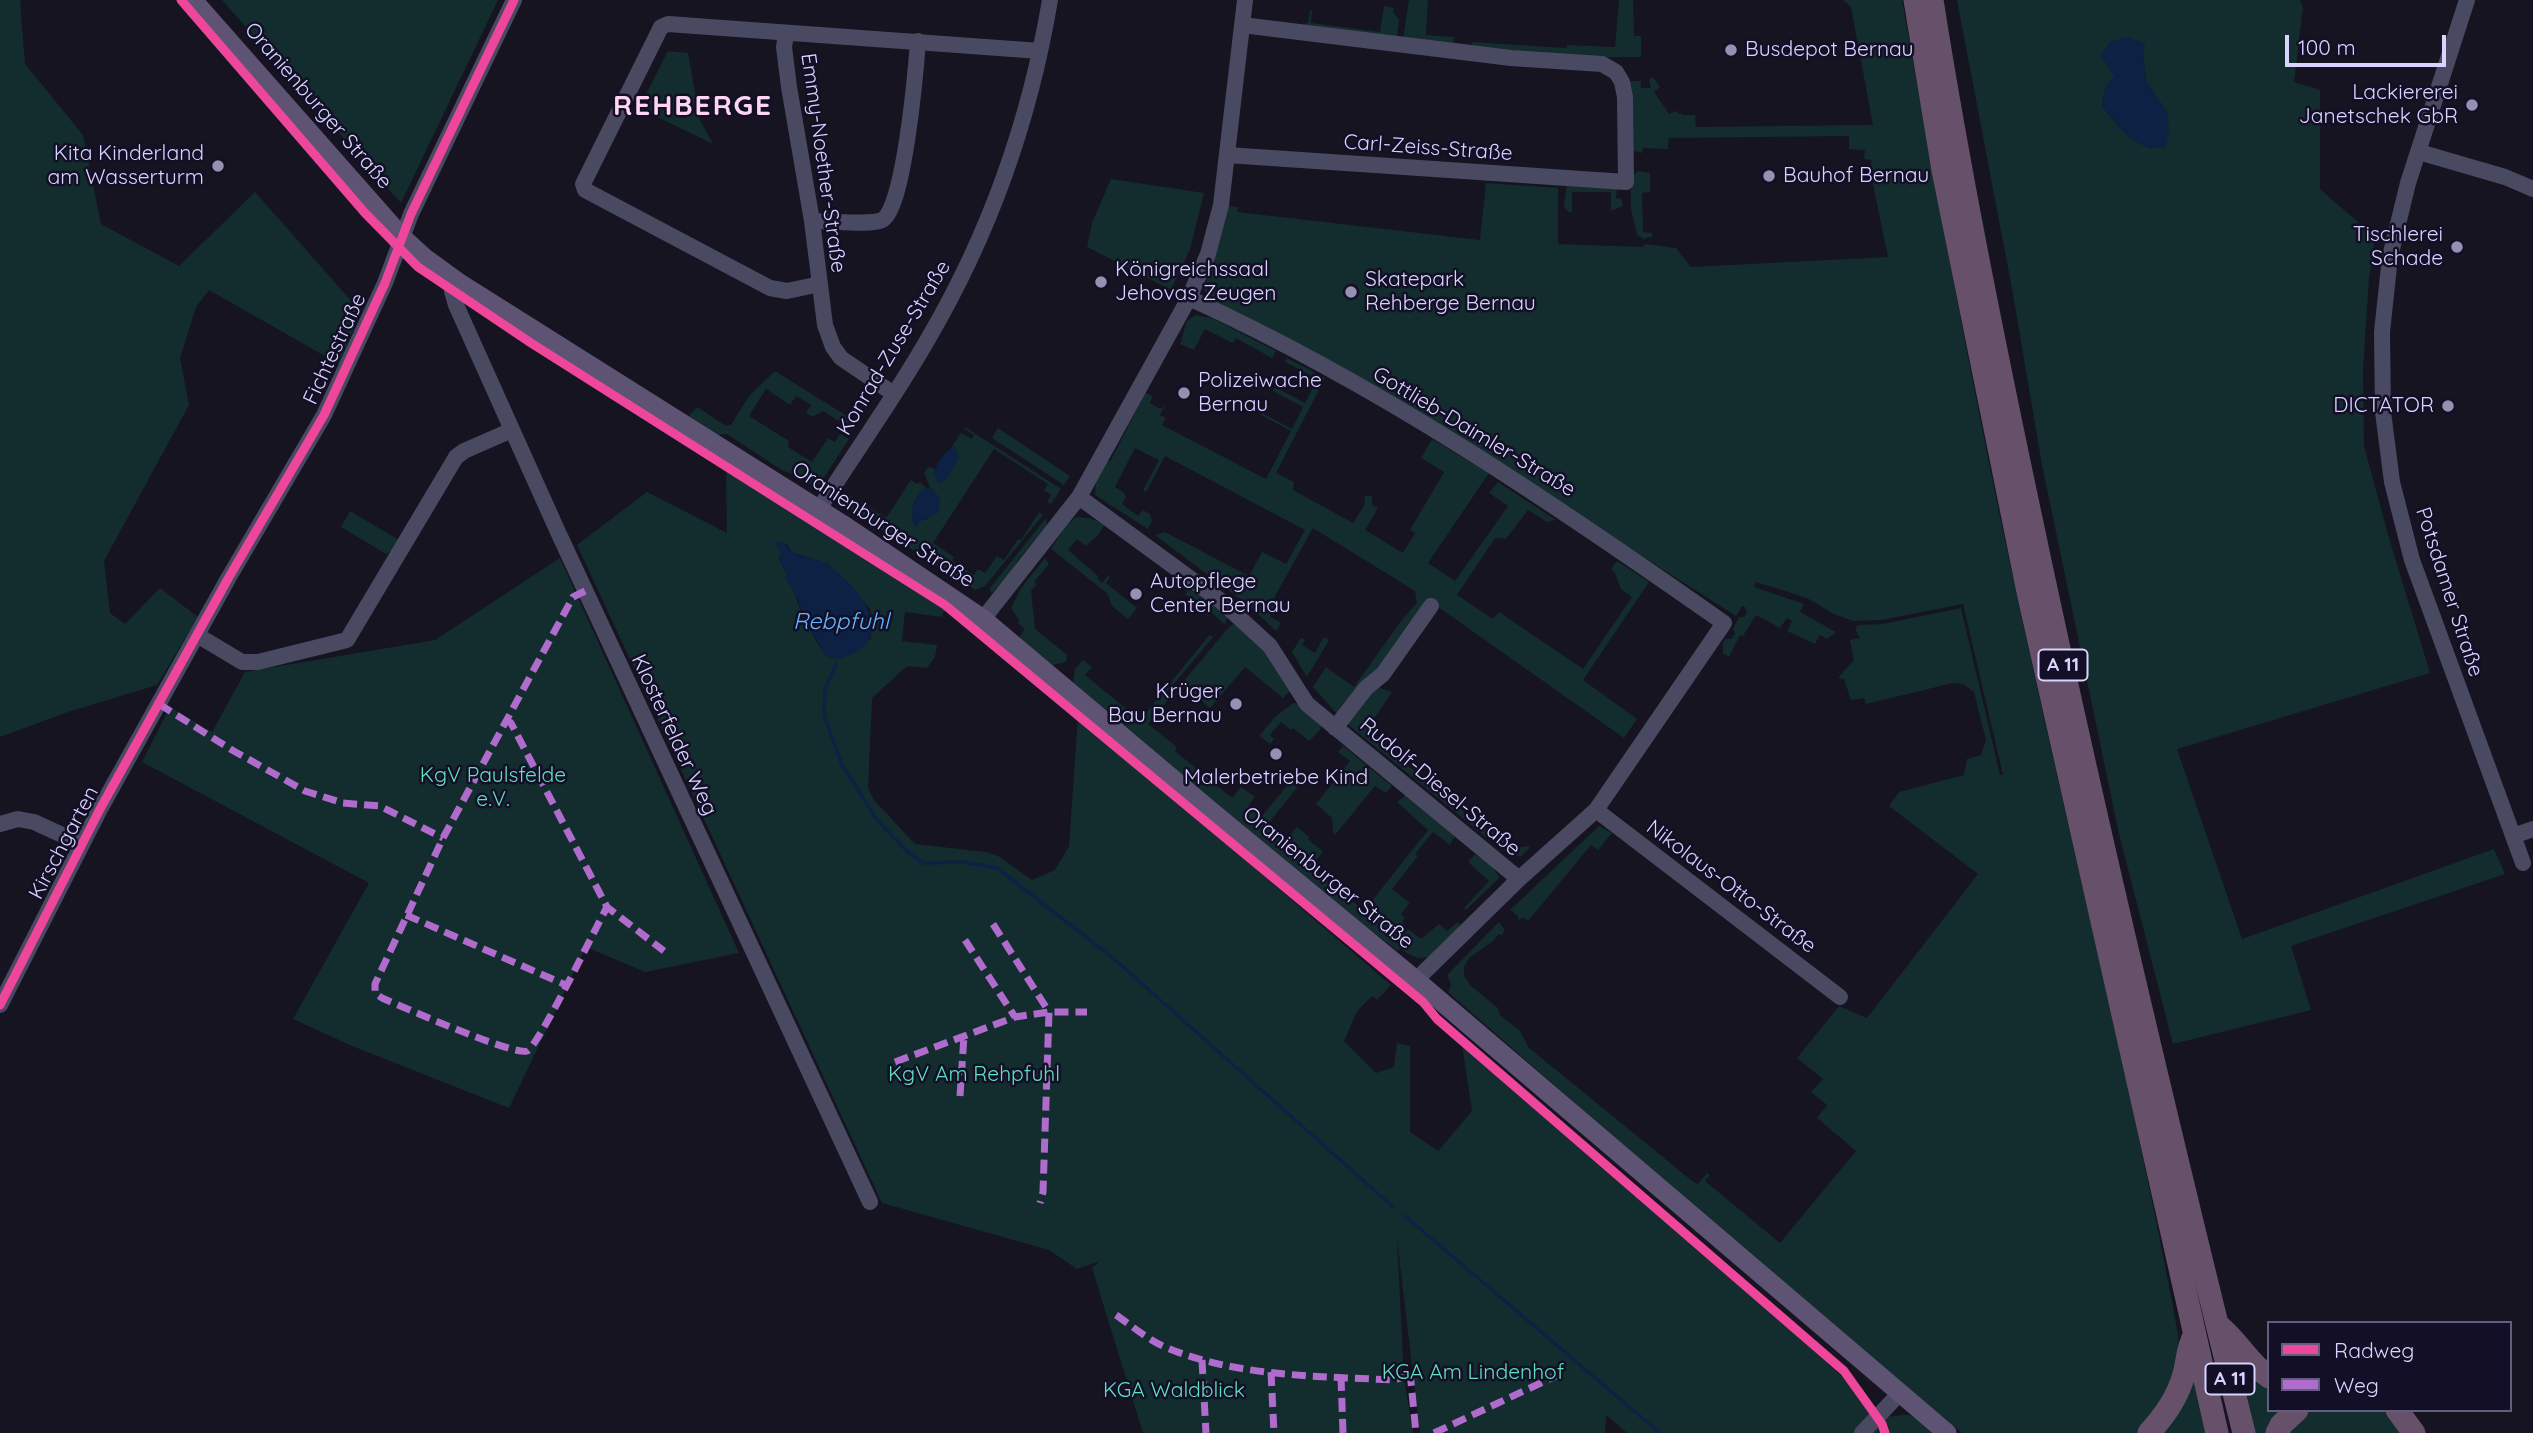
<!DOCTYPE html>
<meta charset="utf-8">
<style>
body{margin:0}
#map{position:relative;width:2533px;height:1433px;overflow:hidden;background:#161421;font-family:Quicksand,sans-serif}
canvas{display:block}
.legend{position:absolute;left:2267px;top:1321px;width:245px;height:91px;box-sizing:border-box;background:#130f26;border:2px solid #625e7d;margin:0;padding:9px 12px;list-style:none;font-size:21px;color:#d9d4ff}
.legend li{display:flex;align-items:center;gap:14px;height:35px}
.legend b{width:35px;border:2px solid #625e7d}
.scale{position:absolute;left:2285px;top:35px;width:161px;height:32px;box-sizing:border-box;border:4px solid #d9d4ff;border-top:0;padding-left:9px;font-size:21px;line-height:24px;white-space:nowrap;color:#d9d4ff;-webkit-text-stroke:5px #130f26;paint-order:stroke}
</style>
<div id="map">
<canvas width="2533" height="1433"></canvas>
<ul class="legend">
<li><b style="height:9px;background:#ed469a"></b>Radweg</li>
<li><b style="height:9px;background:#b06ccc"></b>Weg</li>
</ul>
<div class="scale">100 m</div>
</div>
<script>
const g = document.querySelector('canvas').getContext('2d');
g.lineJoin = 'round';
function fillPath(path, color) { g.fillStyle = color; g.fill(path, 'evenodd'); }
function trace(path, color, width, dash) { g.strokeStyle = color; g.lineWidth = width; g.lineCap = dash ? 'butt' : 'round'; g.setLineDash(dash || []); g.stroke(path); }
function drawText(font, color, halo, rows, align = 'center') {
  g.font = font + ' Quicksand,sans-serif'; g.lineWidth = 5; g.setLineDash([]); g.textBaseline = 'middle'; g.strokeStyle = halo; g.fillStyle = color; for (const [text, x, y, turn = 0] of rows) {
    g.save(); g.translate(x, y); g.rotate((+turn || 0) * Math.PI / 180); g.textAlign = isNaN(turn) ? turn : align; if (halo) g.strokeText(text, 0, 0); g.fillText(text, 0, 0); g.restore();
  }
}
fillPath(new Path2D(`
 M0,0H20L25,64L83,135L101,224L179,266L255,192L361,312L339,364L209,290L196,307L180,358L189,405L104,561L110,613L125,624L160,588L198,617L157,685L68,712L0,737Z
 M222,0H498L401,203Z
 M1409,0H1428L1426,35L1454,37L1453,45L1403,39Z
 M1619,0H1633L1634,36H1641V57H1602L1469,47L1473,42L1566,48L1567,45L1615,47Z
 M1843,0H1902C1938,199 1974,399 2017,596C2068,831 2127,1065 2172,1301L2178,1335V1372L2143,1433H1962L1736,1244L1448,992L1451,985L1447,975L1499,922L1505,930L1502,935L1499,934L1493,941L1469,958L1464,967V976L1471,986L1498,1008L1500,1015L1520,1031L1528,1047L1691,1180L1698,1184L1707,1173L1710,1175L1705,1181L1780,1243L1856,1151L1817,1118L1827,1105L1811,1092L1823,1079L1797,1058L1839,1006L1867,1018L1978,874L1889,806L1899,792L1964,775L1967,759L1981,755L1986,740L1974,692L1963,684L1953,683L1866,704L1864,698L1851,700L1844,679L1838,678L1854,660L1850,640L1860,638L1855,629L1858,625L1883,624L1961,608L2000,775H2003L1963,604L1881,620L1853,621L1834,614L1807,598L1756,582L1754,587L1804,604L1800,612L1836,632L1827,639L1820,635L1815,644L1787,631L1792,621L1787,618L1780,628L1756,615L1743,636L1740,635L1729,657L1723,653V642L1726,639H1731L1735,633L1733,629L1739,617H1744L1747,613L1745,607L1742,606L1736,616L1604,532L1218,305L1210,299L1204,290L1226,210L1230,206L1238,207L1237,212L1480,240L1486,183L1558,188V244L1643,247L1645,244L1676,248L1691,267L1888,257L1872,180L1871,160L1864,159L1865,150L1849,149V136L1669,138L1668,149L1643,148L1642,153L1630,150L1629,81H1641V88H1651L1649,80L1653,77L1660,87L1654,92L1669,114L1675,111L1683,115H1695L1696,127L1873,125L1851,7Z
 M1957,0H2300L2303,8L2294,82L2320,90V189L2375,237L2369,278L2363,370L2364,446L2389,538L2430,673L2177,749L2242,939L2494,849L2505,874L2291,946L2311,1010L2173,1044L2119,834L2042,465L2013,294ZM2101,55L2143,57L2147,83L2167,112L2151,148C2127,139 2117,126 2102,105L2106,86L2115,76Z
 M1384,6L1394,8L1393,12L1399,20L1397,38L1304,28V24L1308,23L1310,10H1312L1311,23L1380,32Z
 M668,51L688,53L700,120L713,144L639,108Z
 M1638,171L1650,173V192L1642,193L1643,232L1652,233V237L1645,238V240L1637,235L1631,209V177Z
 M1111,179L1204,193L1190,249L1171,290L1087,247L1092,223Z
 M1567,184L1617,189L1616,198L1621,199L1623,206L1611,211V192H1572V212H1569L1564,207Z
 M1195,315L1212,318L1276,351L1272,358L1236,338L1233,343L1205,329L1194,350L1180,344L1187,321Z
 M1287,358L1325,378L1276,473L1294,482L1293,490L1353,523L1364,506L1365,496H1372V505L1378,508L1365,530L1403,553L1415,533L1410,530L1444,472L1421,458L1432,439L1489,473L1428,563L1455,581L1508,506L1489,493L1498,482L1556,520L1547,522L1528,510L1506,539L1495,538L1457,595L1493,619L1499,612L1583,669L1632,597L1621,589L1615,573L1611,569L1617,561L1649,582L1583,680L1637,719L1624,738L1431,602L1388,657L1338,715L1313,687L1326,667L1354,687L1401,621L1417,603L1415,591L1313,528L1274,598L1278,601L1270,617L1281,623L1276,631L1252,608L1155,535L1165,532L1249,576L1262,552L1286,564L1305,530L1165,456L1146,492L1143,490L1159,460L1135,448L1115,487L1123,492L1126,497L1122,504L1138,516L1143,510L1150,514L1152,521L1148,529L1095,495L1096,477L1104,462L1111,460L1145,393L1153,396L1150,403L1160,409L1165,405L1160,415L1166,418L1162,425L1266,479L1291,431L1261,415L1262,413L1292,429L1303,407L1273,391L1275,387L1305,403L1318,379L1285,362Z
 M775,371L858,423L853,430L823,411L812,417L806,413L811,405L796,396L790,405L766,389L749,416L789,441L788,447L812,462L828,438L835,442L840,434L849,439L820,484C805,488 797,473 783,471L727,434L716,435L689,416L697,407L726,426L731,425L749,396Z
 M965,427L1061,489L1051,504L1047,502L1051,495L1044,490L1048,484L994,449L933,543L954,557L952,560L974,575L978,569L985,573L997,556L1004,560L1018,539L1021,540L1039,512L1043,515L985,586L975,590L852,511C845,506 843,501 846,493L886,518L911,480L917,484L920,482L926,488C913,498 909,512 915,527L922,520L928,519L936,494L930,487L924,473L927,468L931,467L935,470L934,474L961,433L972,439L974,435L964,429Z
 M998,428L1070,476L1064,485L992,438Z
 M726,470L945,609L941,617L905,612L902,641L937,645L935,657L927,668L907,666L872,698L868,788L874,800L915,844L986,852L998,856L1032,880L1055,870L1069,846L1078,717L1391,985L1377,1000L1372,996L1357,1011L1344,1041L1376,1073L1394,1067L1397,1043L1410,1046V1132L1438,1151L1472,1111L1462,1044L1809,1346L1850,1384L1872,1416C1906,1421 1905,1403 1937,1433H1627L1606,1415L1605,1433H1420L1397,1239L1404,1378L1413,1433H1143L1092,1268L1100,1261L1077,1269L1049,1250L882,1203L577,545L647,492L727,533ZM786,543L792,552L828,564L870,609L872,619L871,638L856,652L841,658L823,652L805,622L792,586L785,578L787,575L779,558Z
 M350,511L399,540L393,550L386,554L341,527Z
 M1076,517L1089,518L1105,524L1099,534L1086,546L1077,539L1068,550L1098,576L1097,578L1102,583L1108,576L1110,577L1106,583L1137,608L1128,619L1112,606L1108,594L1051,549L1066,526Z
 M1046,518L1047,525L1017,561L1013,570L991,594L990,588Z
 M560,558L739,953L645,972L586,947L509,1108L352,1046L293,1019L369,883L142,762L170,707L212,732L245,672L435,640Z
 M1045,558L1049,564L1034,582L1037,584L1031,591L1035,629L1067,655L1066,662L1052,665L1019,637L1025,629L1018,623L1019,620L1011,608L1021,588Z
 M1185,583L1228,615L1226,622L1167,692L1171,696L1148,724L1177,747L1175,751L1232,798L1241,787L1255,797L1249,805L1262,816L1293,779L1300,784L1266,826L1285,841L1297,827L1309,837L1308,839L1323,852L1311,867L1364,911L1428,830L1397,802L1405,795L1455,836L1450,845L1433,832L1415,854L1418,856L1392,889L1410,903L1401,914L1405,918L1402,922L1406,926L1403,931L1405,933L1408,929L1421,939L1439,924L1447,931L1458,922L1462,928C1442,947 1427,972 1401,948L1398,951L1292,871L1073,684L1075,669L1083,660L1092,667L1085,675L1140,720L1207,638L1209,635L1213,637L1224,624L1209,610L1206,611L1185,594L1187,592L1181,587Z
 M1237,622L1265,650L1290,691L1283,698L1245,667L1210,708L1184,687V681L1229,627Z
 M1324,637L1329,640L1307,677L1292,652L1301,638L1305,640L1302,645L1315,653Z
 M1380,688L1392,692L1367,729L1386,743L1384,746L1485,829L1488,827L1515,848L1528,846L1530,848L1521,856L1510,855L1494,843L1496,841L1490,835L1487,838L1345,722L1370,691Z
 M1293,703L1299,704L1321,726L1320,730L1309,741L1293,728L1291,730L1281,722L1270,735L1274,739L1270,744L1259,736L1275,717Z
 M1343,746L1392,786L1386,793L1375,786L1335,835L1333,832L1332,818L1316,804L1350,761L1338,752Z
 M1599,826L1612,833L1598,850L1591,845L1528,921L1523,918L1518,920V916L1510,910Z
 M1474,855C1485,856 1495,868 1499,878L1466,910L1464,908L1489,881L1468,862Z
 M2237,1360L2269,1383V1410H2287L2271,1433H2254Z
 M2194,1370L2210,1433H2157Z
 M2306,1410H2383L2404,1433H2283Z`), '#132c2d');
fillPath(new Path2D(`
 M2127,37L2145,43L2143,57L2147,83L2167,112L2169,130L2166,147C2136,153 2118,127 2102,105L2106,86L2114,76L2101,55L2110,42Z
 M955,446L959,459L946,480L938,483L934,474C936,463 945,451 955,446Z
 M930,487L941,499L938,513L922,520L915,527C908,511 914,504 922,490Z
 M776,541C787,542 785,547 793,552C803,559 818,557 828,565C854,583 897,631 854,653C847,657 836,661 828,657C823,654 821,648 819,643C815,636 808,629 805,620C800,605 795,589 785,578L787,575L779,558L781,552L775,544Z`), '#0d2144');
trace(new Path2D(`
 M836,664L825,690L824,715L842,765L877,820L908,852L923,863L963,862L997,868L1113,958L1392,1206
 M1405,1216L1660,1433`), '#0d2144', 3.5);
trace(new Path2D(`
 M2467,0L2408,183L2390,257L2382,332L2383,412L2392,482L2412,560L2523,863
 M786,34L784,47L789,87L812,221L825,325L833,347L841,358L894,394
 M2419,152L2505,177L2533,189
 M1227,155L1626,182L1625,97L1622,82L1616,72L1602,64L1511,58L1242,25
 M812,221C828,220 870,226 882,220C904,210 916,69 918,41
 M458,282L452,291L456,305L558,532L870,1202
 M820,284L787,291L770,288L585,190L583,184L661,27L668,24L1040,51
 M1189,298C1380,385 1553,503 1724,623L1596,810L1519,879L1416,980
 M1079,497L1221,601L1270,646L1307,704L1519,879
 M819,509C855,452 895,397 928,339C989,235 1030,119 1050,0
 M983,619L1079,497L1189,298L1208,254L1221,205L1245,0
 M197,635L242,662H258L347,640L456,457L464,451L512,430
 M1335,728L1366,688L1383,674L1431,606
 M1596,810L1840,997
 M0,824L18,819L34,822L82,844
 M2513,836L2533,829
 M0,1005L100,809L229,577L324,415L385,283L411,214L514,0
 M1862,1433L1900,1393`), '#4a4962', 16);
trace(new Path2D(`
 M193,0L402,237L425,258L458,282L842,524L983,619L1211,811L1416,980L1947,1433`), '#5e5373', 19);
trace(new Path2D(`
 M1915,0L1943,170L2028,592L2217,1433
 M1932,0C1959,172 1994,344 2030,514C2095,822 2168,1128 2244,1433
 M2219,1326C2239,1342 2248,1363 2269,1377
 M2397,1410L2414,1433
 M2149,1433C2165,1415 2178,1397 2184,1374C2188,1360 2187,1348 2194,1336
 M2277,1433L2281,1425L2297,1410`), '#67516a', 23);
trace(new Path2D(`
 M585,591L573,597L443,838L375,984V993L382,998C403,1007 514,1056 527,1051C538,1047 597,925 607,907
 M159,704L232,750L305,791L343,803L380,806L443,838
 M505,720L511,723L607,907L664,951
 M406,915L566,985
 M993,924L1049,1012L1043,1192L1040,1203
 M965,940L1015,1017
 M895,1062L1015,1017L1049,1012H1087
 M960,1096L964,1036
 M1116,1315C1132,1326 1147,1339 1165,1347C1236,1377 1317,1376 1393,1380L1404,1377L1410,1372
 M1202,1360L1206,1433
 M1271,1372L1274,1433
 M1410,1372L1416,1433
 M1341,1377L1343,1433
 M1434,1433L1560,1374`), '#b06ccc', 7, [14, 7]);
trace(new Path2D(`
 M181,0L365,213L418,267L531,343L945,605L1423,1002L1437,1019L1844,1371L1882,1424L1885,1433
 M0,1005L100,809L229,577L324,415L385,283L411,214L514,0`), '#ed469a', 9);
for (const [x, y, r, color] of [
 [1731,50,7,"#9591b1"],
 [2472,105,7,"#9591b1"],
 [218,166,7,"#9591b1"],
 [1769,176,7,"#9591b1"],
 [2457,247,7,"#9591b1"],
 [1101,282,7,"#9591b1"],
 [1351,292,7,"#9591b1"],
 [1184,393,7,"#9591b1"],
 [2448,406,7,"#9591b1"],
 [1136,594,7,"#9591b1"],
 [1236,704,7,"#9591b1"],
 [1276,754,7,"#9591b1"]
]) { const dot = new Path2D(); dot.arc(x, y, r, 0, 2 * Math.PI); g.fillStyle = color; g.fill(dot); trace(dot, '#130f26', 2.5); }
for (const [x, y, w] of [
 [2063,665,49],
 [2230,1379,49]
]) { const box = new Path2D(); box.roundRect(x - w / 2, y - 15.5, w, 31, 5); g.fillStyle = '#130f26'; g.fill(box); trace(box, '#d9d4ff', 2); }
drawText('bold 19px', '#d9d4ff', null, [
 ["A 11",2063,665],
 ["A 11",2230,1379]
]);
drawText('21px', '#d9d4ff', '#130f26', [
 ["Busdepot Bernau",1745,50],
 ["Lackiererei",2458,93,"right"],
 ["Janetschek GbR",2458,117,"right"],
 ["Kita Kinderland",204,154,"right"],
 ["am Wasserturm",204,178,"right"],
 ["Bauhof Bernau",1783,176],
 ["Tischlerei",2443,235,"right"],
 ["Schade",2443,259,"right"],
 ["Königreichssaal",1115,270],
 ["Jehovas Zeugen",1115,294],
 ["Skatepark",1365,280],
 ["Rehberge Bernau",1365,304],
 ["Polizeiwache",1198,381],
 ["Bernau",1198,405],
 ["DICTATOR",2434,406,"right"],
 ["Autopflege",1150,582],
 ["Center Bernau",1150,606],
 ["Krüger",1222,692,"right"],
 ["Bau Bernau",1222,716,"right"],
 ["Malerbetriebe Kind",1276,778,"center"]
], 'left');
drawText('21px', '#d9d4ff', '#130f26', [
 ["Oranienburger Straße",318,106,49],
 ["Carl-Zeiss-Straße",1428,148,4],
 ["Emmy-Noether-Straße",823,163,82],
 ["Konrad-Zuse-Straße",894,348,-59],
 ["Fichtestraße",335,349,-65],
 ["Gottlieb-Daimler-Straße",1474,432,31],
 ["Oranienburger Straße",883,525,33],
 ["Potsdamer Straße",2449,592,72],
 ["Klosterfelder Weg",674,735,65],
 ["Rudolf-Diesel-Straße",1440,787,40],
 ["Kirschgarten",64,843,-62],
 ["Oranienburger Straße",1328,878,39],
 ["Nikolaus-Otto-Straße",1731,887,37]
]);
drawText('21px', '#5fe0c0', '#130f26', [
 ["KgV Paulsfelde",493,776],
 ["e.V.",493,800],
 ["KgV Am Rehpfuhl",974,1075],
 ["KGA Am Lindenhof",1473,1373],
 ["KGA Waldblick",1174,1391]
]);
drawText('italic 23px', '#62b6ff', '#130f26', [
 ["Rebpfuhl",841,622]
]);
g.letterSpacing = '2px';
drawText('bold 28px', '#ffd6f0', '#130f26', [
 ["REHBERGE",693,107]
]);
g.letterSpacing = '0px';
</script>
